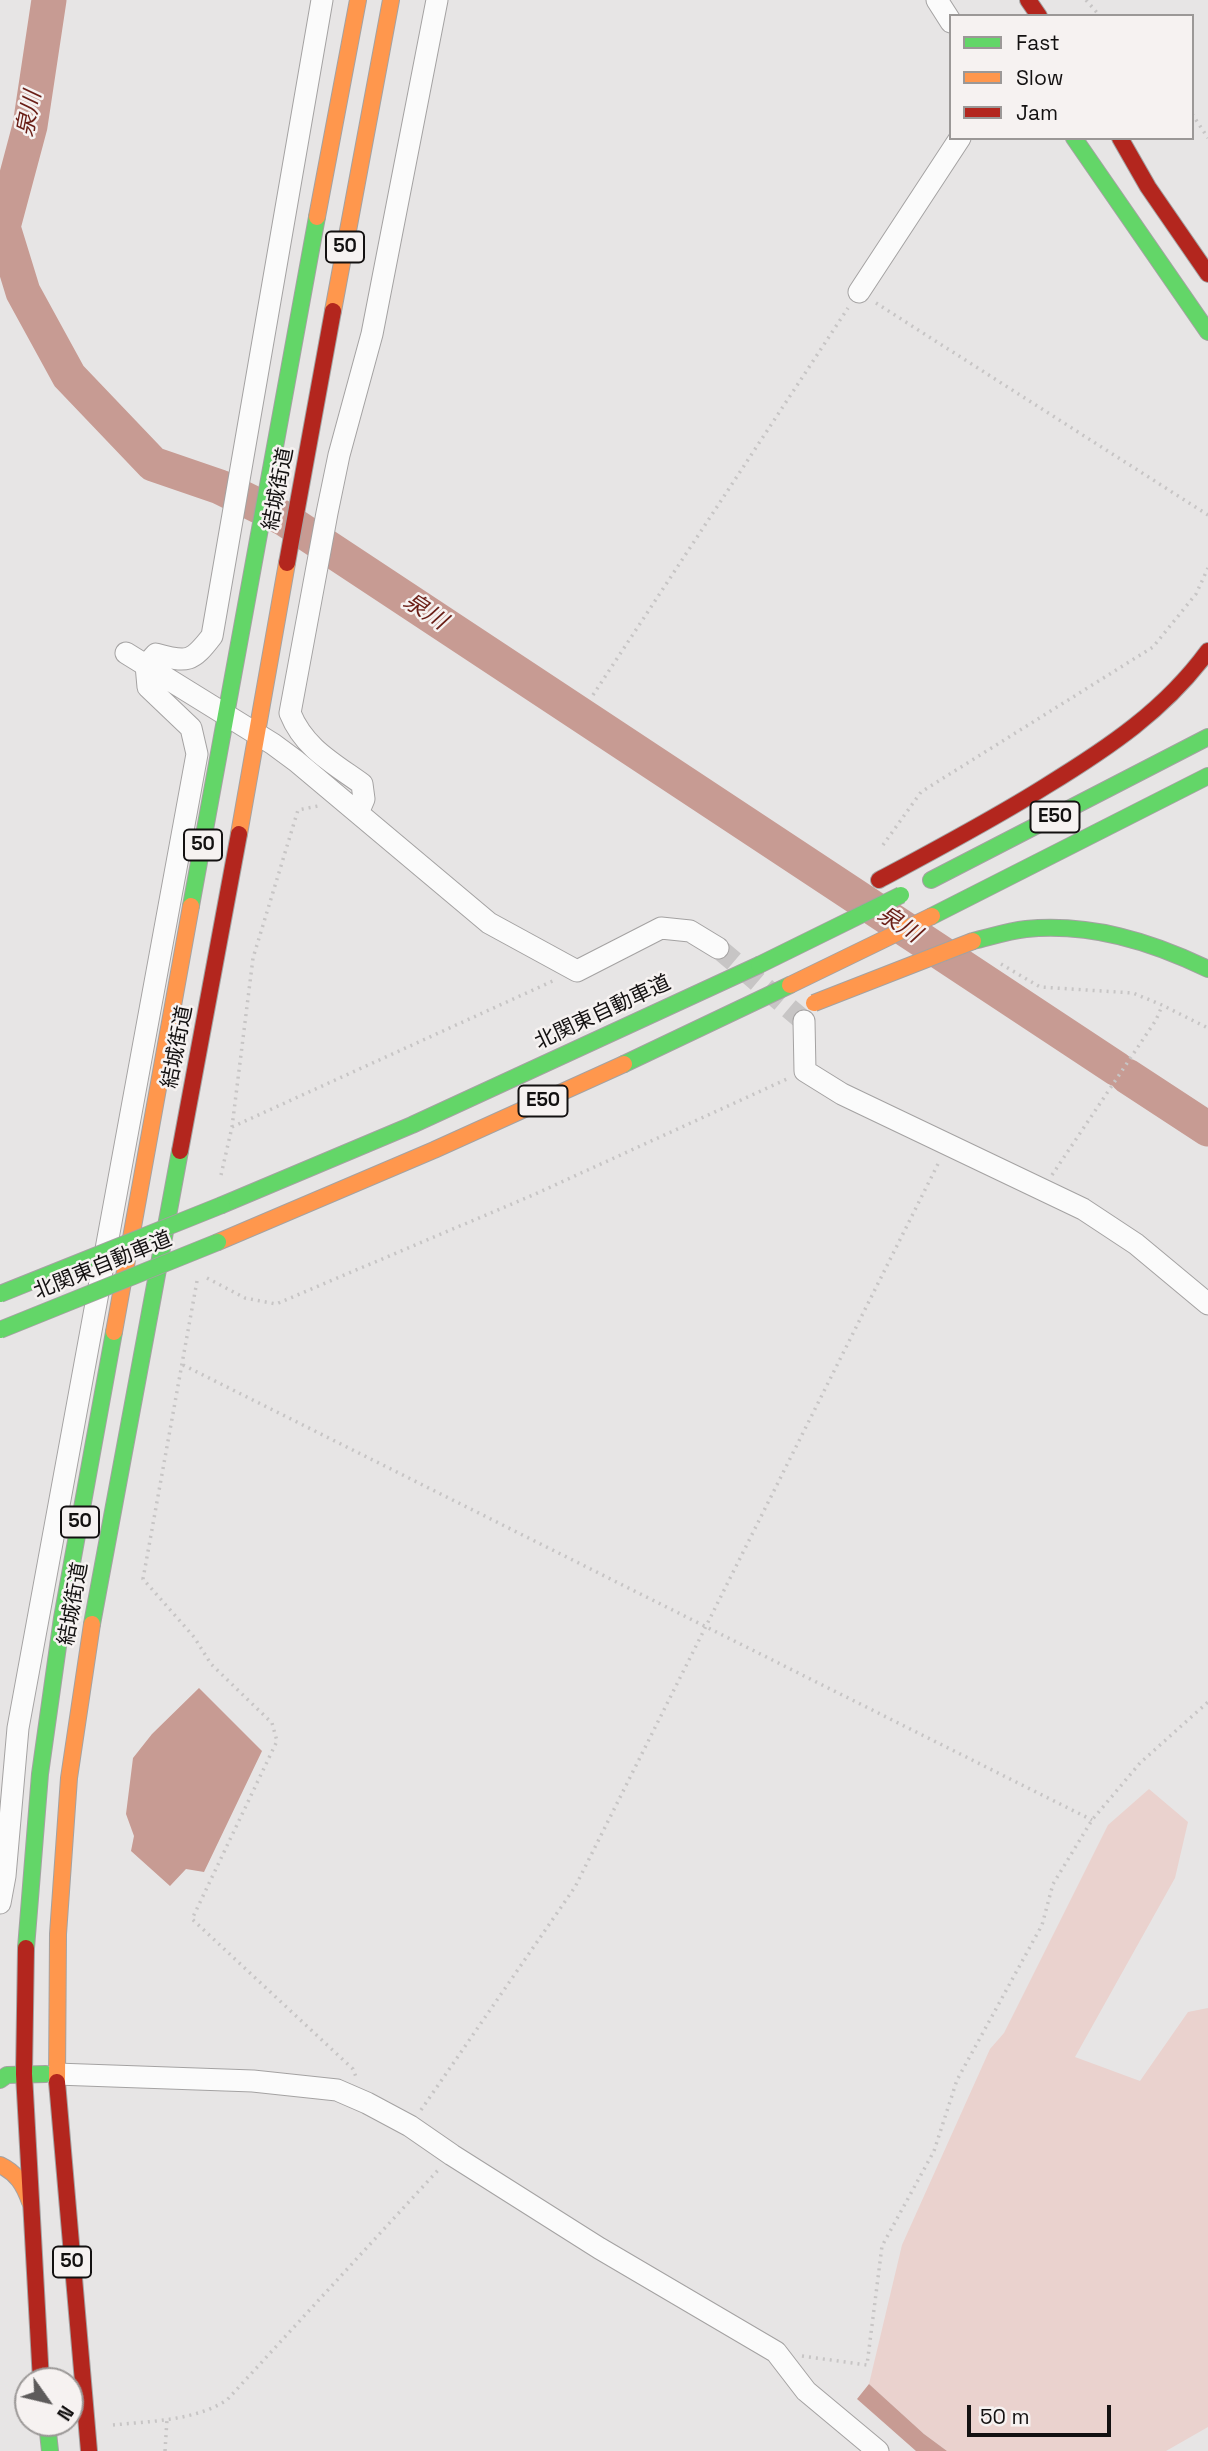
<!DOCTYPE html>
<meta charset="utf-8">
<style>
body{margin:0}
#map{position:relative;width:1208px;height:2451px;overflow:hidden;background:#e7e5e5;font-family:"Space Grotesk",sans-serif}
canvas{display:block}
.legend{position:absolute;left:949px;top:14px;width:245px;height:126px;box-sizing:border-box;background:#f6f2f1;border:2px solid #9b9897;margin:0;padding:9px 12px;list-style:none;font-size:21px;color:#131111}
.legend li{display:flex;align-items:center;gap:14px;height:35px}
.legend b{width:35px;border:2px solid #9b9897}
.north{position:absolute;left:14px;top:2367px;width:70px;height:70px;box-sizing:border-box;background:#f6f2f1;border:2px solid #9b9897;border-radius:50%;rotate:124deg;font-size:19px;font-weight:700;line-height:28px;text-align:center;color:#131111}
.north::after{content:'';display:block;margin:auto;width:24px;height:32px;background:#5d5b5b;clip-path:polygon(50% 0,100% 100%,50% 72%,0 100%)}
.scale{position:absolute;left:967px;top:2405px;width:144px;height:32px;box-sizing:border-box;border:4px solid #131111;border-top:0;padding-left:9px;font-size:21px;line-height:24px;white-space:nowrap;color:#131111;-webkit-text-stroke:5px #f6f2f1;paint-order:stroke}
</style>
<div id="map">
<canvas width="1208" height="2451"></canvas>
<ul class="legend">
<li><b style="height:9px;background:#63d668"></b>Fast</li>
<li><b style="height:9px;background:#ff974d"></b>Slow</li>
<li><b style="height:9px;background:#b3261e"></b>Jam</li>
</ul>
<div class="north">N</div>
<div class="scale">50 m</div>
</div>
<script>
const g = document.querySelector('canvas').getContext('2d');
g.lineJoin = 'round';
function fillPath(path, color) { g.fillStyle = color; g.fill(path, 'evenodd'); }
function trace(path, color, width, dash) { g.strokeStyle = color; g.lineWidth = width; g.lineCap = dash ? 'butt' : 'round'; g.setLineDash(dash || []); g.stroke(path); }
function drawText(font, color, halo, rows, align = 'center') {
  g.font = font + ' "Space Grotesk","Noto Sans JP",sans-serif'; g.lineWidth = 5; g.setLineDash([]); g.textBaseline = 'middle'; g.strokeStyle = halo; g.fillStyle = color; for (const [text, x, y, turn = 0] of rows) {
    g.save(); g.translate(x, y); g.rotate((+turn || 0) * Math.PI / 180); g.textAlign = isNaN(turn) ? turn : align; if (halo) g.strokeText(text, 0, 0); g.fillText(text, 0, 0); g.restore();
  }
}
fillPath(new Path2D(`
 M1149,1789L1188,1822L1175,1878L1075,2057L1140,2081L1188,2012L1208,2008V2427L1166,2451H947L924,2434L869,2384L902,2245L990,2049L1004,2033L1108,1825Z`), '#ead2ce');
fillPath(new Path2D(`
 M199,1688L262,1751L204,1872L186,1869L170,1886L131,1851L134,1836L126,1814L133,1758L152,1734Z
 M869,2384L924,2434L947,2451H916L857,2399Z`), '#c79b93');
trace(new Path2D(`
 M49,0L30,126L3,227L23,292L69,376L153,464L220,487L283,518L1117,1069
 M1127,1076L1208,1129`), '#c79b93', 35);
trace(new Path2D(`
 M718,948L804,1021`), '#c7c5c5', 21, [21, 10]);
const street = new Path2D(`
 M937,0L951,22
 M859,292L960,138
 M126,653L273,744L296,761L489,923L577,971L661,928L690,931L718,948
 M358,813L364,799L362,784C333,763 304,748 290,713L327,513L339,455L372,334L437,0
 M804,1021L805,1071L842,1094L1083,1209L1136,1244L1208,1304
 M0,1903L5,1876L18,1728L197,754L191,728L148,687L146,665L156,654C188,663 192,662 212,636L322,0
 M56,2074L253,2081L337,2090L367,2103L410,2126L452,2155L599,2248L776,2352L806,2391L878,2451`);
const fast = new Path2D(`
 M1074,138L1208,332
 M931,880L1208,737
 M191,906L317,217
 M932,916L1208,776
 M973,941C990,937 1008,931 1026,929C1090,923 1150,941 1208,969
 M624,1064L790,985
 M222,1205L412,1125L759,965
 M92,1624L180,1151
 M26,1948L40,1774L62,1618L114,1332
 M0,2080L7,2075L46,2074
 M47,2423L50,2451`);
const slow = new Path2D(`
 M317,217L358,0
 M333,311L391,0
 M239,834L287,563
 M218,1242L434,1150L624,1064
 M114,1332L191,906
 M57,2082L58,1934L69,1778L92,1624
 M0,2165C17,2173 24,2185 30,2202`);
const jam = new Path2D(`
 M1028,0L1039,16
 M1120,138L1148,187L1208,274
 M287,563L333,311
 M879,880C935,850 992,820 1046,786C1108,748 1165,710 1208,651
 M180,1151L239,834
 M26,1948L24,2074L41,2381
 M57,2082L89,2451`);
trace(street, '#a4a2a2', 23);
trace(fast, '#a4a2a2', 18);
trace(slow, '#a4a2a2', 18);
trace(jam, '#a4a2a2', 18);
trace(new Path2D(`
 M1086,0L1100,16
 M1192,114L1208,138
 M876,303L1208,515
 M593,695L848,308
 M883,845L921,792L1153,647L1196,594L1208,568
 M1001,964L1040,987L1133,993L1162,1005L1208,1028
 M232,1127L555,980
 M221,1175L232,1127L253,958L298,810L318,806
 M1052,1175L1156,1020L1162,1006
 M207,1278L245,1298L276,1304L533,1195L787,1079
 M197,1281L143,1579L194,1637L211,1664L272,1723L277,1741L192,1919L353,2069L356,2077
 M183,1365L1092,1820
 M421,2110L575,1887L940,1160
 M802,2356L867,2365L882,2246L934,2151L957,2080L1042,1925L1053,1884L1092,1820L1140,1763L1208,1702
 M113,2425C151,2421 194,2421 227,2400L440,2168
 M165,2451L167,2419`), '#c7c5c5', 3.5, [2, 5]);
trace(street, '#fbfbfb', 21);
trace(fast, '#63d668', 16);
trace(slow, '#ff974d', 16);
trace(jam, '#b3261e', 16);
const fastBridge = new Path2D(`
 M759,965L901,895
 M0,1294L222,1205
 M0,1330L218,1242`);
const slowBridge = new Path2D(`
 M790,985L932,916
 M814,1003L973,941`);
trace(fastBridge, '#a4a2a2', 18, []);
trace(slowBridge, '#a4a2a2', 18, []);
trace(fastBridge, '#63d668', 16);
trace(slowBridge, '#ff974d', 16);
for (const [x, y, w] of [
 [345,247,38],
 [1055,817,49],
 [203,845,38],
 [543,1101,49],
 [80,1522,38],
 [72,2262,38]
]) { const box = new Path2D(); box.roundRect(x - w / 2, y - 15.5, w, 31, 5); g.fillStyle = '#f6f2f1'; g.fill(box); trace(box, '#131111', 2); }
drawText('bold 19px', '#131111', null, [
 ["50",345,247],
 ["E50",1055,817],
 ["50",203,845],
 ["E50",543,1101],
 ["50",80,1522],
 ["50",72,2262]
]);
drawText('21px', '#131111', '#f6f2f1', [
 ["結城街道",279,489,-79],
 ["北関東自動車道",603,1013,-25],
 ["結城街道",178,1047,-79],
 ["北関東自動車道",103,1266,-22],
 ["結城街道",74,1604,-80]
]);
drawText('italic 23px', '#691d15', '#f6f2f1', [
 ["泉川",30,114,-79],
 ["泉川",425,612,33],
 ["泉川",899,925,33]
]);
</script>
